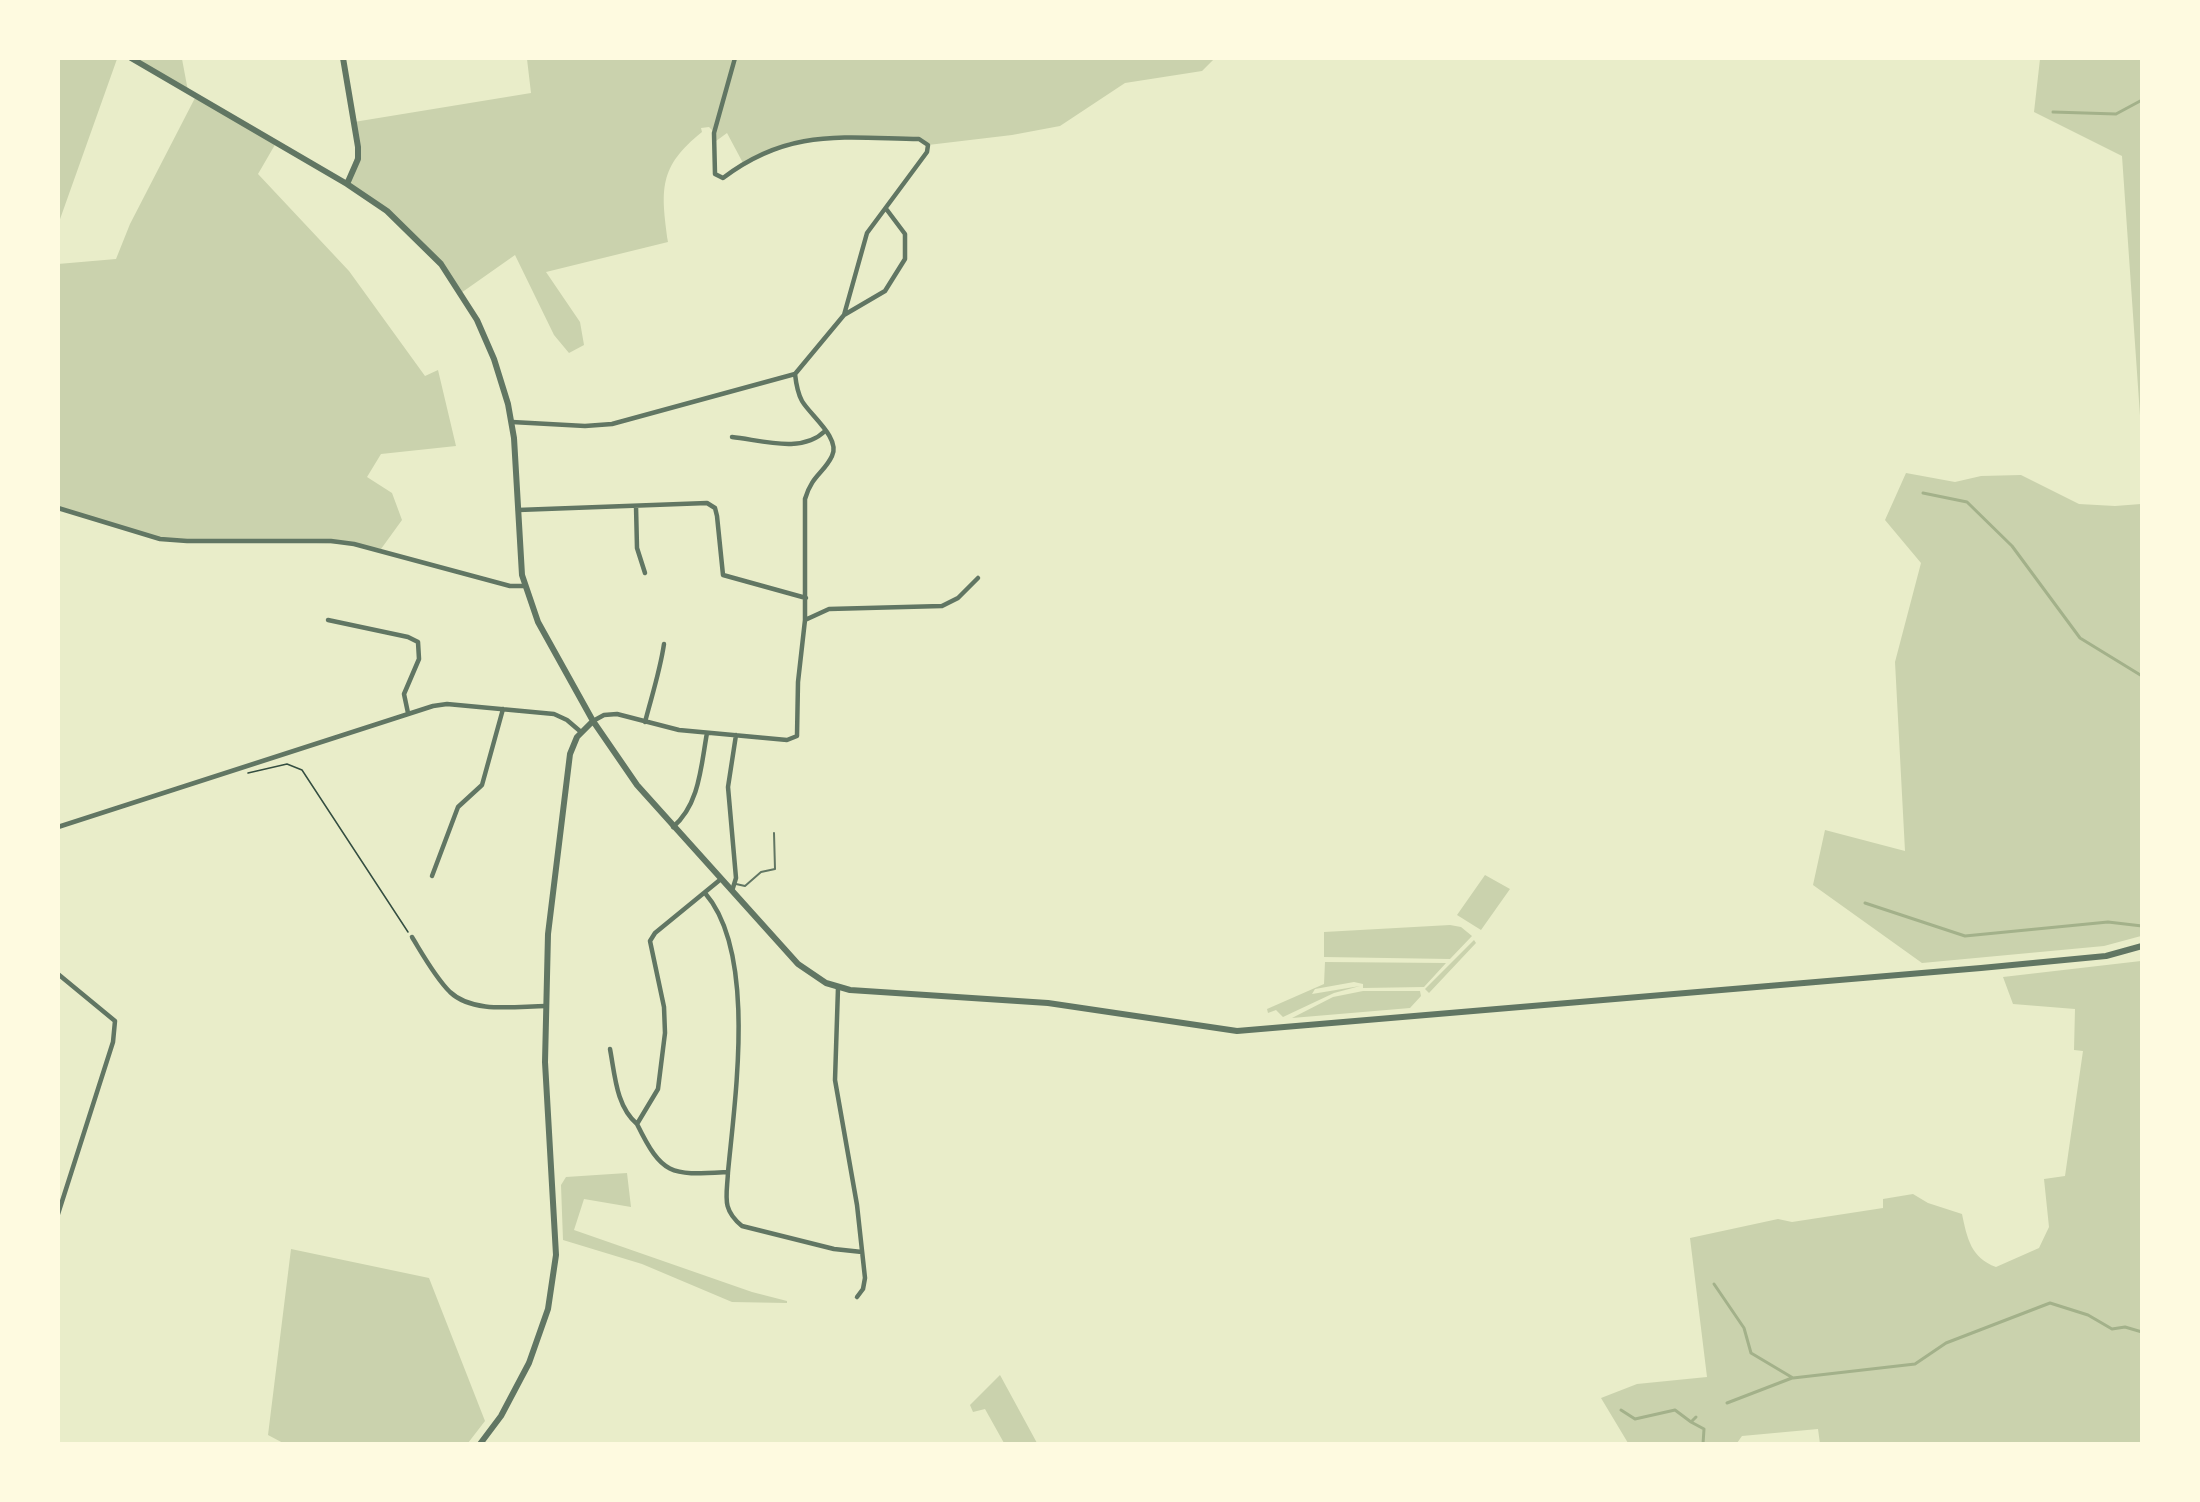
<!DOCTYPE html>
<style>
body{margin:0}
#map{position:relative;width:2200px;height:1502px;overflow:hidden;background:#e9edc9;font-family:Cabin,sans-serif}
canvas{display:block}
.frame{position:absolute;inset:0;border:60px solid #fefae0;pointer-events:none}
</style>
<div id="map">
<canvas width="2200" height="1502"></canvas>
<div class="frame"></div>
</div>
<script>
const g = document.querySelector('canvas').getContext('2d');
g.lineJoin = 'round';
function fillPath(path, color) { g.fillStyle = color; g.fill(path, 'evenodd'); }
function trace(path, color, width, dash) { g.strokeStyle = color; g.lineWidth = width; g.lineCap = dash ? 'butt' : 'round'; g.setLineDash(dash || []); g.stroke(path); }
fillPath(new Path2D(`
 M59,58L117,59L59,222L58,59Z
 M131,59H182L188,91Z
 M527,59H1214L1202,71L1125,83L1060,126L1012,135L928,145L919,139L831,138L790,142L743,163L727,133L712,144L714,132L709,127L701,128L702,132C658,167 661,190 668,242L546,272L580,322L584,345L569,353L554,335L515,255L461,293C430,249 392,215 347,184L358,147L354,122L531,93Z
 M2040,59H2141V430L2122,156L2034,112Z
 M196,96L276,143L258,174L349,271L425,376L438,370L456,446L381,454L367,477L392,493L402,520L381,549L354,544L160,539L59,508L58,264L116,259L130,224Z
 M1906,473L1955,482L1981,476L2021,475L2079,504L2115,506L2141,504V936L2104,946L1922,963L1813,885L1825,830L1905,851L1895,662L1921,563L1885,520Z
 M1485,875L1510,889L1481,930L1457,915Z
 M1450,925L1461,927L1472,936L1450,959L1324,957V932Z
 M1474,940L1476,943L1429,993L1425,989Z
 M2141,961V1443L1820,1444L1818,1429L1742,1436L1737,1443H1628L1601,1398L1637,1384L1707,1377L1690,1238L1778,1219L1792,1222L1883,1208V1199L1913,1194L1928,1203L1962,1214C1967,1238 1971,1258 1996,1267L2039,1248L2049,1227L2044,1179L2065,1176L2083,1051L2074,1050L2075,1009L2013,1004L2003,977Z
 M1325,962L1446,963L1424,987L1363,988V984L1354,982L1315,989L1312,994L1360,986L1334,993L1283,1017L1276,1010L1268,1013L1267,1009L1324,984Z
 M1363,991H1420L1421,996L1410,1008L1292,1018L1333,997Z
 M627,1173L631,1207L584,1199L574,1230L752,1292L787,1301V1303L732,1302L642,1264L563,1240L561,1185L566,1177Z
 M291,1249L429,1278L485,1421L468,1443L285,1444L268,1435Z
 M1000,1375L1037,1443H1004L985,1409L973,1412L970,1405Z`), '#cad2ad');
trace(new Path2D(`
 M2053,112L2116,114L2142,100
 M1923,493L1967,502L2012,546L2080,638L2142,676
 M1865,903L1965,936L2108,922L2142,926
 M1714,1284L1744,1328L1751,1353L1793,1378L1915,1364L1946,1343L2050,1303L2088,1315L2112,1329L2125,1327L2142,1332
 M1727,1403L1792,1378
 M1621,1410L1635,1419L1675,1410L1691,1422
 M1696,1417L1691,1422L1704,1429L1703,1444`), '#a3b18a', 3);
trace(new Path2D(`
 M248,773L287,764L302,770L408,932`), '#344e41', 1.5);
trace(new Path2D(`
 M736,884L745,886L761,872L775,869L774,833`), '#617663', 2);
trace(new Path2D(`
 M844,315L885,291L905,259V234L887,210
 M512,422L585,426L612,424L795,374L844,315L867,233L927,152L928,145L919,139C842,138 789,128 723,178L715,174L714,133L735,58
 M732,437C761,440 802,454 825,431
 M636,506L637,548L645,573
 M58,508L160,539L187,541H331L354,544L510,586H524
 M518,510L707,503L715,508L717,516L723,575L806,598
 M328,620L408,637L418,642L419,659L404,694L408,713
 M805,620L829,609L942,606L958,598L978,578
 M593,721L604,715L617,714L679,730L787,740L797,736L798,682L805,620V499C812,475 824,473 832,456C841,438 810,415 802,401C797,392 796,383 795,374
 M645,722C652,695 660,671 664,644
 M58,827L433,706L447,704L554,714L567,720L581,732
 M673,827C700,804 701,765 707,733
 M432,876L458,807L482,785L503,709
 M732,891L736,878L728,787L736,735
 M705,893C757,953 735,1097 728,1172C671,1175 663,1177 637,1124L658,1089L665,1033L664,1007L650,941L655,933L721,879
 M412,937C423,955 435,977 450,992C473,1014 517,1006 546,1006
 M58,974L115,1021L113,1042L58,1214
 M838,988L835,1080L857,1205L865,1278L863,1289L857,1297
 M610,1049C615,1075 616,1106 637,1124
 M728,1172C727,1196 721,1209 742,1226L834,1249L862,1252`), '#617663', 4.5);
trace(new Path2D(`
 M131,58L347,184L387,211L441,264L477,320L494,359L508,404L514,438L522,575L538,622L593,721L637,785L798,964L826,983L850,990L1048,1003L1237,1031L1981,968L2106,956L2142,946
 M343,58L358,147V159L347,184
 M480,1444L501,1416L529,1363L548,1309L556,1255L545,1062L548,934L570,754L577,737L593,721`), '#617663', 6);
</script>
